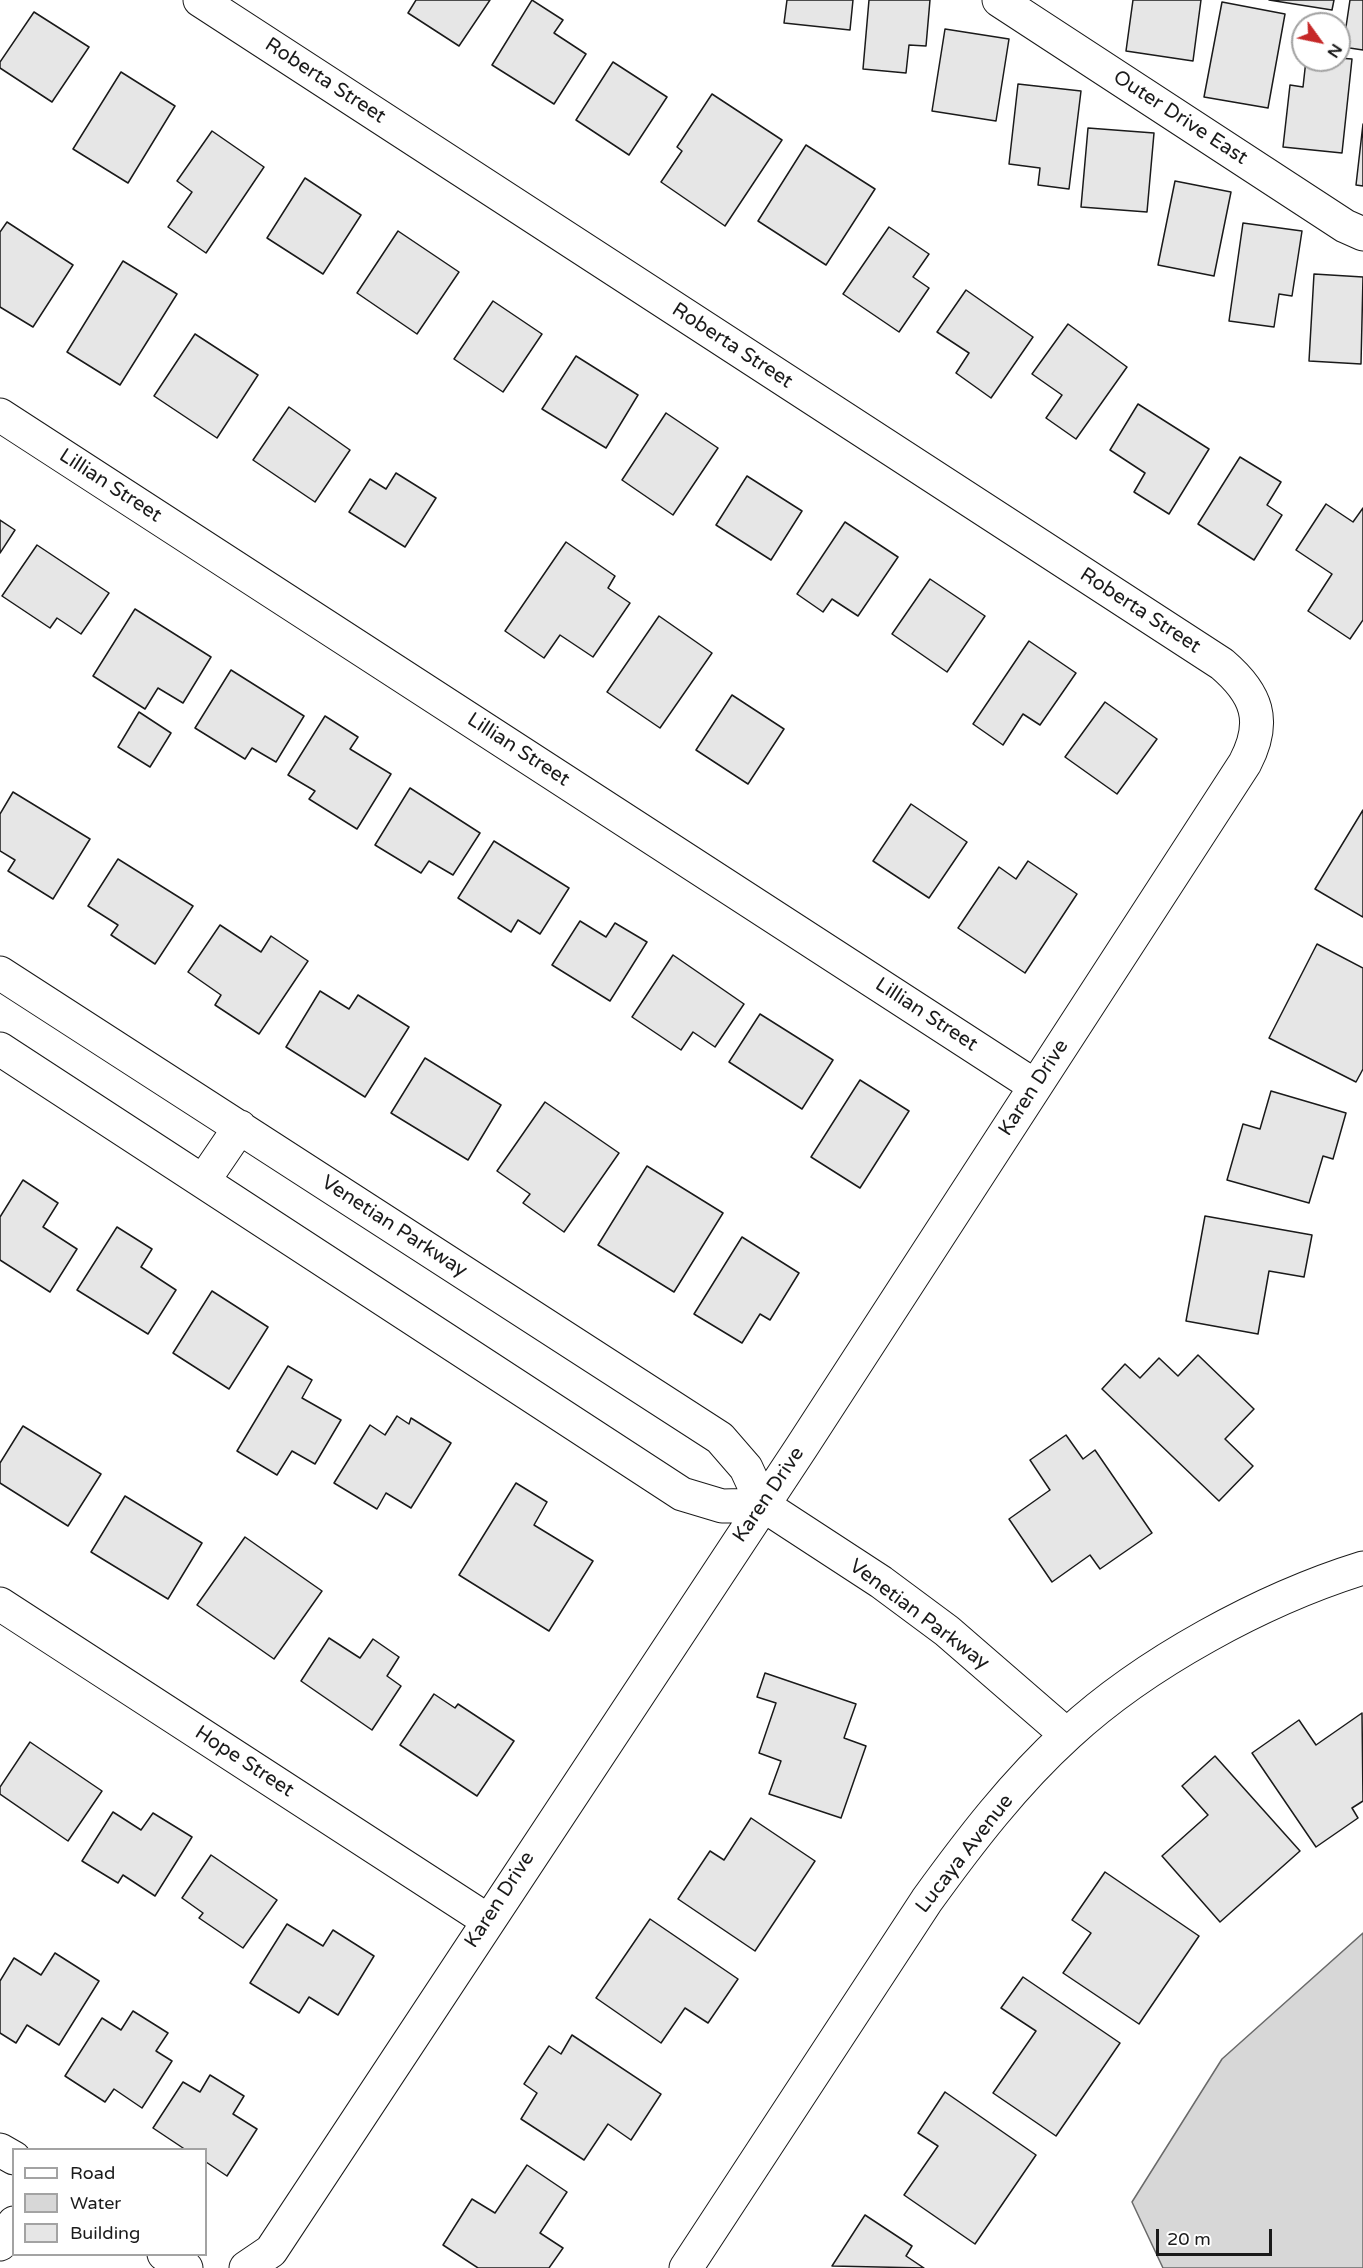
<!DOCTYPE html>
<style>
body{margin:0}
#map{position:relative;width:1363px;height:2268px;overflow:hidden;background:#fff;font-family:"Varela Round",sans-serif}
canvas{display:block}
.legend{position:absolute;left:12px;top:2148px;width:195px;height:108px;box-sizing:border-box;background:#fff;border:2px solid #a3a3a3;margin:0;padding:8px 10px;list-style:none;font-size:18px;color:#1a1a1a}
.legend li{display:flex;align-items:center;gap:12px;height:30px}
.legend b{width:30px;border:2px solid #a3a3a3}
.north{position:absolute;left:1291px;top:12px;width:60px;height:60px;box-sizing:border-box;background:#fff;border:2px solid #a3a3a3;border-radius:50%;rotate:123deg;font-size:16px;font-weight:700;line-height:24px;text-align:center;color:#1a1a1a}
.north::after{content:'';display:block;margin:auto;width:21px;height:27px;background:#c62828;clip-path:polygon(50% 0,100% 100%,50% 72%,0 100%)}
.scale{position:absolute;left:1156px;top:2229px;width:116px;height:27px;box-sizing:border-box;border:3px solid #1a1a1a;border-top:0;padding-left:8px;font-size:18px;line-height:21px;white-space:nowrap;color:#1a1a1a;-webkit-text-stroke:4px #fff;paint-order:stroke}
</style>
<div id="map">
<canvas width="1363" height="2268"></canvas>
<ul class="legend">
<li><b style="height:8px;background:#fff"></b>Road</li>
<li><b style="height:16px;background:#d7d7d7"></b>Water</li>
<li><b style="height:16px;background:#e6e6e6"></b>Building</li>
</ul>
<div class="north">N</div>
<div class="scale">20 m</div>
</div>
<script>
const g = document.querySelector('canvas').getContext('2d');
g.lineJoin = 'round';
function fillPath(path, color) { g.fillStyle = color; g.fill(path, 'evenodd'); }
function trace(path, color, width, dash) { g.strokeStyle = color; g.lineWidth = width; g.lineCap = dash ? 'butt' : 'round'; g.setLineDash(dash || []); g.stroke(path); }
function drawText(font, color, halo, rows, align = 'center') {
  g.font = font + ' "Varela Round",sans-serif'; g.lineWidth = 4.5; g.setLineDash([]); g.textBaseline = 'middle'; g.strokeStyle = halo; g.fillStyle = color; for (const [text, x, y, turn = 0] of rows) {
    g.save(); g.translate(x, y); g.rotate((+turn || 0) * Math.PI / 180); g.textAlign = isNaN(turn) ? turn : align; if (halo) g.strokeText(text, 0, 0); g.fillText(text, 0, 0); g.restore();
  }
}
const water = new Path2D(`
 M1363,1933V2268H1163L1132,2202L1222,2059Z`);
fillPath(water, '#d7d7d7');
trace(water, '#6a6a6a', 1.5);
const building = new Path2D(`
 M416,0H490L459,46L408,13Z
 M532,0L563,20L554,33L586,54L554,104L492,65Z
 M787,0H853L850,30L784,23Z
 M869,0H930L926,46L909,45L906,73L863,69Z
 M1133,0H1201L1193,61L1126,51Z
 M1269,0H1334L1332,10Z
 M1350,0H1363V50L1343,47Z
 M1222,2L1285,14L1268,108L1204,97Z
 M34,12L89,47L52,102L0,68V62Z
 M945,29L1009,39L996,121L932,111Z
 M1339,58L1352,59L1342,153L1283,147L1290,85L1303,87L1306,60H1339Z
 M613,62L667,97L629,155L576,120Z
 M121,72L175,106L128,183L73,149Z
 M1018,84L1081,91L1069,189L1038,185L1040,168L1009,164Z
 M712,94L782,140L725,226L661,182L682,151L677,147Z
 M1363,124V186L1356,185Z
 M1088,128L1154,133L1147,212L1081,207Z
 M212,131L264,167L206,253L168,227L192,192L177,181Z
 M806,145L875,189L826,265L758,221Z
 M305,178L361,215L323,274L267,238Z
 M1175,181L1231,192L1214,276L1158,265Z
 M7,222L73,265L33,327L0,307V232Z
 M1243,223L1302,231L1292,296L1279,294L1274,327L1229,321Z
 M889,227L929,254L913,277L929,288L899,332L843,294Z
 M398,231L459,272L417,334L357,293Z
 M123,261L177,294L120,385L67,352Z
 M1314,274L1363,277L1361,364L1309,361Z
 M966,290L1033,337L991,398L956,373L969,353L937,332Z
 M493,301L542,334L503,392L454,359Z
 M1068,324L1127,367L1076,439L1046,418L1062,395L1032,374Z
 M195,334L258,375L217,438L154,396Z
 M576,356L638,395L606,448L542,409Z
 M1138,404L1209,449L1169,514L1134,492L1145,473L1110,450Z
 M289,407L350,450L315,502L253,460Z
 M666,413L718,448L673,515L622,480Z
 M1240,457L1281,482L1267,505L1282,515L1254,560L1198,524Z
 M396,473L436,498L405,547L349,512L370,479L386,489Z
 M747,476L802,511L771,560L716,525Z
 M1326,504L1353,522L1363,508V620L1350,639L1308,611L1332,574L1296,550Z
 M0,520L15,530L0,553Z
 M845,522L898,557L858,616L832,599L823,612L797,594Z
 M566,542L615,576L608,588L630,603L593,657L560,635L544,658L505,631Z
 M37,545L109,593L81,634L57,618L50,628L2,596Z
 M930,579L985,616L947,672L892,634Z
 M135,609L211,657L183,703L158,688L145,709L93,676Z
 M659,616L712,653L660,728L607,692Z
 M1029,641L1076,673L1040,725L1023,714L1003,745L973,724Z
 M231,670L304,716L276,762L252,748L245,759L195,728Z
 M732,695L784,729L748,784L696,750Z
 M1105,702L1157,739L1117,794L1065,757Z
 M139,712L171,733L150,767L118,747Z
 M325,716L358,737L350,749L391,774L357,829L309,799L315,791L288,775Z
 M410,788L480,833L453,875L429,861L421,873L375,845Z
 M13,792L90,839L53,899L8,871L15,860L0,851V814Z
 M911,804L967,842L929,898L873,861Z
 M1363,810V917L1315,889Z
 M494,841L569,888L540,934L518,920L511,932L458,898Z
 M118,859L193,906L155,964L111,935L118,925L88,906Z
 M1028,861L1077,894L1025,973L958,928L999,867L1016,879Z
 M580,921L606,937L615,923L647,942L610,1001L552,965Z
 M220,925L261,952L271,936L308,961L259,1034L215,1005L221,995L188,972Z
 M1317,944L1363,968V1069L1356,1082L1269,1038Z
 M673,955L744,1004L715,1047L693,1032L681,1050L632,1017Z
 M320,991L349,1009L358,995L409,1027L365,1097L286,1047Z
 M760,1014L833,1060L802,1109L729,1062Z
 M425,1058L501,1105L468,1160L391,1113Z
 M860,1080L909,1111L860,1188L811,1157Z
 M1271,1091L1346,1113L1333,1159L1323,1156L1309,1203L1227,1180L1243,1124L1260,1129Z
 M545,1102L619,1153L564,1232L523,1203L530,1194L497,1171Z
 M647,1166L723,1213L674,1292L598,1245Z
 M23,1180L58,1203L43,1227L77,1249L50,1292L0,1260V1217Z
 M1205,1216L1312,1235L1304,1277L1269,1271L1258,1334L1186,1321Z
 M117,1227L152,1249L141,1267L176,1290L148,1334L77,1290Z
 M742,1237L799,1273L770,1320L760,1314L742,1343L694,1314Z
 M212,1291L268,1327L229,1389L173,1353Z
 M1198,1355L1254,1409L1225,1439L1253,1466L1219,1501L1102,1389L1125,1364L1140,1378L1159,1358L1178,1376Z
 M288,1366L312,1380L302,1398L341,1420L315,1464L292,1451L277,1475L237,1451Z
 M397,1416L409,1424L411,1418L451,1443L411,1508L386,1493L377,1509L334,1483L370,1425L385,1435Z
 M23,1426L101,1474L68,1526L0,1483V1463Z
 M1066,1435L1083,1459L1095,1450L1152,1533L1100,1569L1090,1555L1052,1582L1009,1519L1050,1490L1030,1460Z
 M516,1483L547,1502L534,1525L593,1561L549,1631L459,1575Z
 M125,1496L202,1543L168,1599L91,1552Z
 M245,1537L322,1591L274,1659L197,1605Z
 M329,1638L360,1658L373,1639L399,1657L387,1676L401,1686L372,1730L301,1681Z
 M765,1673L856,1704L844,1738L866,1746L841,1818L769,1794L781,1761L759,1753L776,1703L757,1697Z
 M434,1694L455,1708L458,1704L514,1741L477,1796L400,1745Z
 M1362,1713L1363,1801L1352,1808L1358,1818L1316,1847L1252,1753L1299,1720L1316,1745Z
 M30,1742L102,1791L68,1841L0,1794V1787Z
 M1215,1756L1300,1851L1220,1922L1162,1856L1208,1815L1182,1786Z
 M113,1812L141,1830L153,1813L192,1837L155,1896L123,1875L118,1883L82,1861Z
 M751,1818L815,1861L755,1951L678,1899L710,1851L724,1860Z
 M211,1855L277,1900L243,1948L199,1918L203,1913L182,1898Z
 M1105,1872L1199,1936L1139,2024L1063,1973L1091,1933L1072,1920Z
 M650,1919L738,1979L708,2023L685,2008L661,2043L596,1998Z
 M287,1924L323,1946L333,1930L374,1956L338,2015L309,1997L299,2013L250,1983Z
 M55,1953L99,1981L59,2045L27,2025L16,2043L0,2033V1981L14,1958L41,1975Z
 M1023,1977L1120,2043L1056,2136L993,2093L1036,2031L1001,2008Z
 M133,2011L168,2033L156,2051L172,2061L142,2108L114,2089L105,2102L65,2076L102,2018L121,2030Z
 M572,2035L661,2094L631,2140L608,2124L584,2160L521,2119L537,2093L524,2084L549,2046L561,2054Z
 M210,2075L244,2096L233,2114L257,2129L227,2176L206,2162V2150H186L153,2128L183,2082L200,2092Z
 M945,2092L1036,2155L975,2244L904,2195L938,2146L918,2133Z
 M527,2165L567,2192L540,2233L563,2248L549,2268H478L443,2245L472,2199L495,2213Z
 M865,2215L912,2246L906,2256L924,2268L832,2266Z`);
fillPath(building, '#e6e6e6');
trace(building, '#1a1a1a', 1.5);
const minor = new Path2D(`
 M200,0L1222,664C1257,694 1267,721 1245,763L801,1448L271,2251L246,2268
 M999,0L1345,226L1363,234
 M0,415L1035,1086
 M0,973L720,1438L746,1468L763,1505L881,1582L947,1631L1067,1735
 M0,1049L682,1494L722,1506L763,1505
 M204,1180L240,1127
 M0,1604L487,1920
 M0,2150L14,2158
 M0,2244L14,2223
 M164,2254L186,2268
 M686,2268L927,1900C969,1842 1014,1783 1068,1734C1145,1663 1263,1599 1363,1568`);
trace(minor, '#1a1a1a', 35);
trace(minor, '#fff', 33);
drawText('20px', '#1a1a1a', '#fff', [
 ["Roberta Street",325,81,33],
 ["Outer Drive East",1180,118,33],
 ["Roberta Street",732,346,33],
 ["Lillian Street",110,486,33],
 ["Roberta Street",1140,611,33],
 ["Lillian Street",518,750,33],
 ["Lillian Street",926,1015,33],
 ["Karen Drive",1034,1088,-57],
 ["Venetian Parkway",394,1227,33],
 ["Karen Drive",769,1495,-56],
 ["Venetian Parkway",919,1615,37],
 ["Hope Street",244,1762,33],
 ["Lucaya Avenue",965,1854,-52],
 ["Karen Drive",500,1900,-57]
]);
</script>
